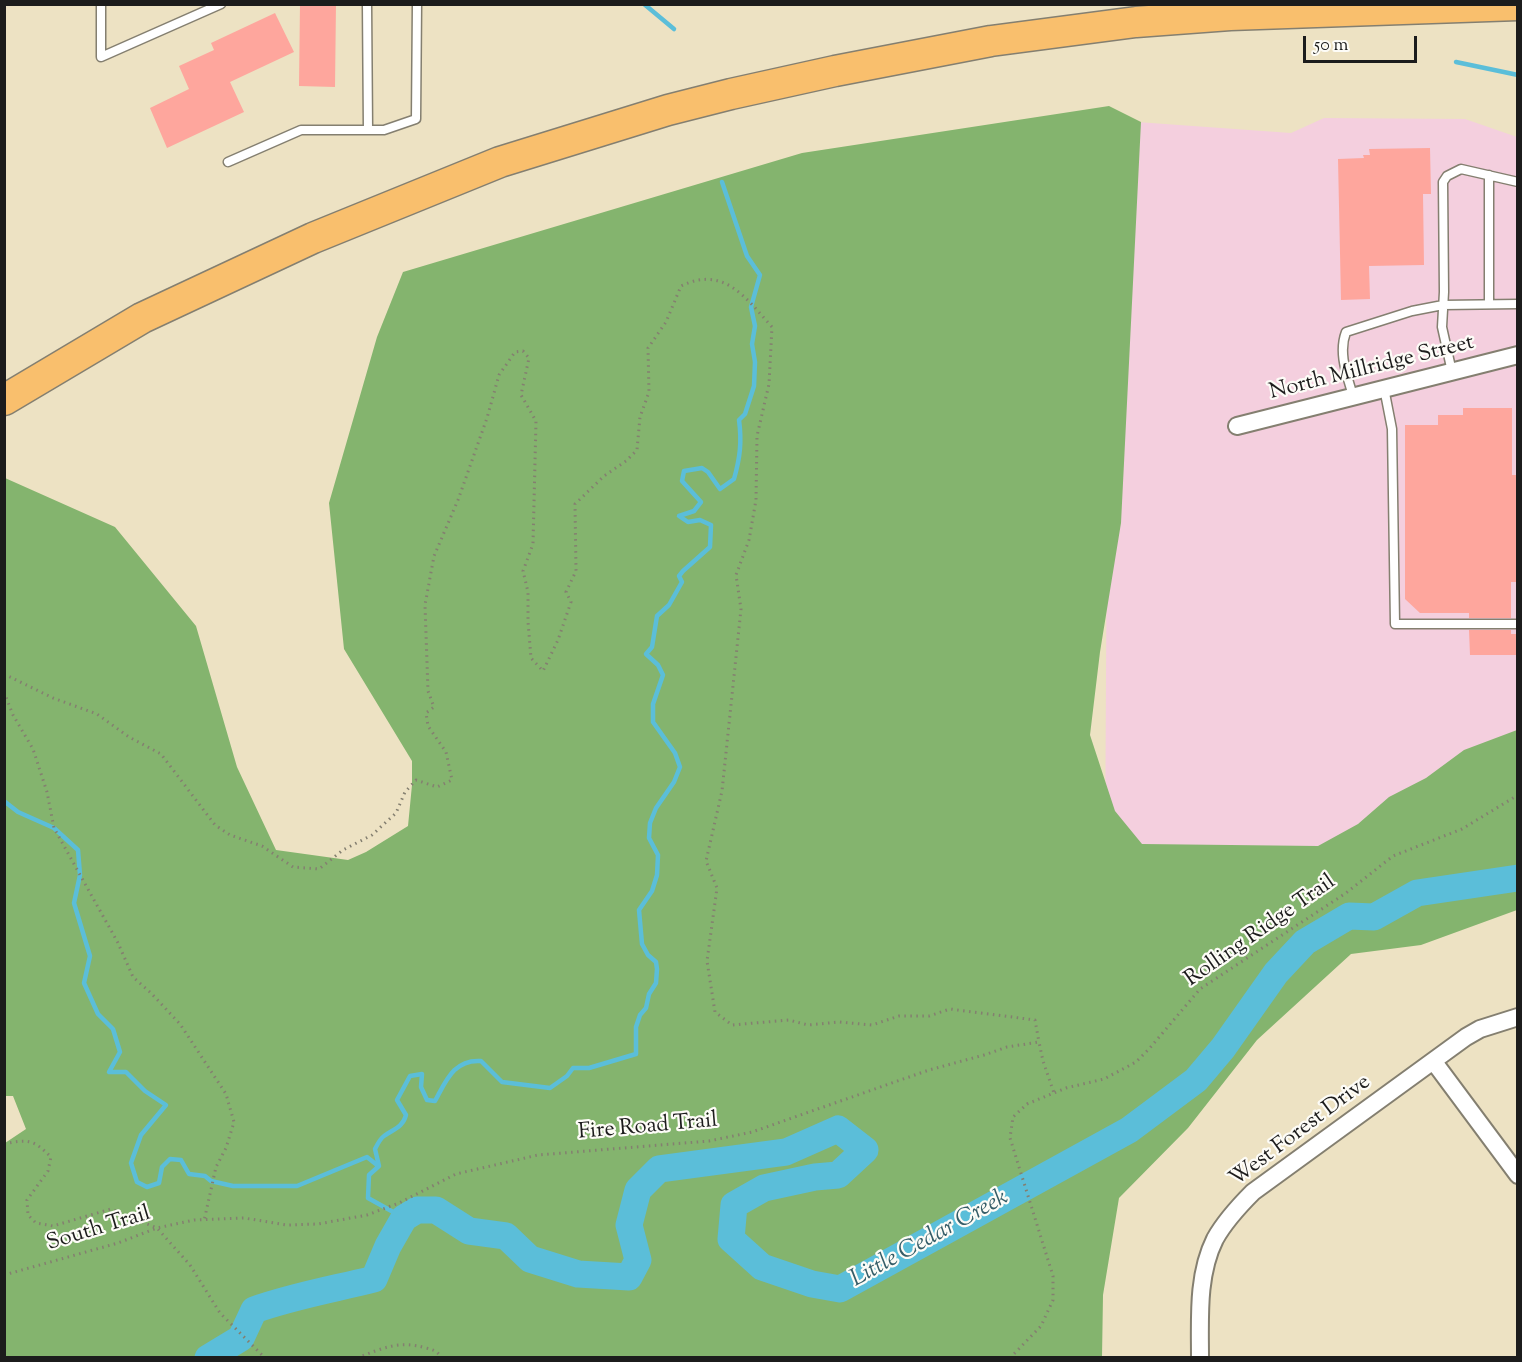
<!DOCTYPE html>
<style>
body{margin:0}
#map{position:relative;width:1522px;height:1362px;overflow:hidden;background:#ede2c3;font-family:"Sorts Mill Goudy",serif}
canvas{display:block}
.frame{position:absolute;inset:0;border:6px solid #1c1c1c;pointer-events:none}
.scale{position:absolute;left:1303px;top:36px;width:114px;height:27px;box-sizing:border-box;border:3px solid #1c1c1c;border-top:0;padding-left:8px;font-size:18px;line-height:21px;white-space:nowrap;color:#1c1c1c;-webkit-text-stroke:4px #fdfcf7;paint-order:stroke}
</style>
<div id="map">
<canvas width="1522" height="1362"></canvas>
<div class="frame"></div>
<div class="scale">50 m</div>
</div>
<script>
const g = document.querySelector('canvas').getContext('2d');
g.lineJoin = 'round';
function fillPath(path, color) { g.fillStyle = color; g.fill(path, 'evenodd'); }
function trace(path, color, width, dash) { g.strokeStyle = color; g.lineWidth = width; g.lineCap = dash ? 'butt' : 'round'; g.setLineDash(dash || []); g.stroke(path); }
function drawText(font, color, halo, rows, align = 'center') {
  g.font = font + ' "Sorts Mill Goudy",serif'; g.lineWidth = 4.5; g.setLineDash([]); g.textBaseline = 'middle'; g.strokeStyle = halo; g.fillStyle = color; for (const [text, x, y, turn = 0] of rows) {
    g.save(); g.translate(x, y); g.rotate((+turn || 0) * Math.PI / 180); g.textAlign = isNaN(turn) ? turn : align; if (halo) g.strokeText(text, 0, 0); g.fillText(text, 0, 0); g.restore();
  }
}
fillPath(new Path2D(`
 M1324,118L1465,119L1517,137V863L1105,861L1109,120L1291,133Z`), '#f4cfde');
fillPath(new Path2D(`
 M1109,106L1141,122L1121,523L1100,652L1090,735L1115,811L1142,844L1318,846L1358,824L1389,797L1426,778L1464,750L1517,730V910L1421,945L1351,954L1257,1040L1188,1128L1119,1198L1103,1295L1102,1357H5V1143L26,1129L13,1096H4L5,478L115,527L196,626L237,767L276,850L348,860L366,852L408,826L412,785V761L344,649L329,503L377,337L403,272L802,153Z`), '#84b46e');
trace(new Path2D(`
 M644,4L674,29
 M1456,62L1518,75
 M4,801L18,812L54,828L78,850L80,875L74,903L90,956L84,983L98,1014L113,1029L120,1052L109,1072H126L145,1091L166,1105L141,1135L131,1163L137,1182L147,1187L159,1183L162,1167L170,1159L181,1160L189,1174L205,1176L211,1181L233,1186H297L367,1157L377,1165
 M404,1218L368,1198L369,1175L379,1166L375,1149C377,1145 381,1138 384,1136C394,1129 403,1127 406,1115L397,1100L410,1076L422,1074L421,1087L427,1100L435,1101C446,1081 454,1059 481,1061L502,1082L550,1088L567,1076L573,1068H589L636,1054V1027L640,1015L646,1008L649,994L656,983L657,969L656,962L648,955L642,944L639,910L652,891L657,875L658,855L649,838L650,823L656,808L674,782L680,767L675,753L653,722V704L663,675L658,665L646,654L652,647L657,616L669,605L682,582L679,576L683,571L710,547L711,525L700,520L688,522L679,516L694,511L701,502L682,481L684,471L702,468L708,472L720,489L734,479C740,458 742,442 739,420L745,414L754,386L755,362L752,344L755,326L751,307L760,275L747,256L722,182`), '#5bbed9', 4.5);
trace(new Path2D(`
 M208,1358L241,1338L254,1310C293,1296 334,1289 374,1279L388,1246L404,1218L417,1210H436L469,1231L506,1236L530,1259L578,1274L629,1277L638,1260L629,1225L638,1190L659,1169L786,1152L838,1129L865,1150L838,1175L815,1177L764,1188L734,1205L731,1239L762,1267L812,1284L840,1289L1129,1130L1196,1080L1223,1048L1276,973L1305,942L1349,916L1374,917L1417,893L1518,878`), '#5bbed9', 27);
fillPath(new Path2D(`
 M300,4H336L335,87L299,86Z
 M275,13L294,52L230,82L244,112L167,148L150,108L189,89L179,66L214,50L211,43Z
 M1430,148L1431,194H1423L1424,265L1369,266L1370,299L1341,300L1338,159L1364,158L1363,155H1370L1369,149Z
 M1463,408H1512V475H1518V582H1511V618H1469V613H1420L1405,599V425H1438V415H1463Z
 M1469,630H1511V634H1518V655H1470Z`), '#fea69d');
const lane = new Path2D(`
 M101,4V57L221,4
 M367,4L368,130
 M228,162L301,130H384L416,119L417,4
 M1489,175V304
 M1452,372L1442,327L1444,292L1443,182L1447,176L1461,169L1518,182
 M1384,388L1392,429L1395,624H1518
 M1353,396C1347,375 1338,353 1346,332L1412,311L1443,305L1518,304`);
const street = new Path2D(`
 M1237,426L1518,355
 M1434,1062L1518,1175
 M1200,1358C1200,1318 1197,1275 1215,1239C1225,1221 1239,1206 1253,1192L1466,1037L1480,1029L1518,1017`);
const highway = new Path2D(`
 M4,400L142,318L313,238L500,162L668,110L731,94L835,71L991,41L1136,22L1230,15L1518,5`);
trace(lane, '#847f70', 11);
trace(street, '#847f70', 20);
trace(highway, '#847f70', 33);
trace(new Path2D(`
 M4,674L53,698L97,714L129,737L161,754L215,825L230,835L262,846L293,867L319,869L343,850L372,835L396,813L405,792L416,780L437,787L452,780L446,752L428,726L426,713L434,707L428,691L425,605L434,556L458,500L487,418L499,375L515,352L523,351L529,358L521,395L536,421L533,544L523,571L528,592V622L531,658L543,671L558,640L571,602L566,592L576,571L575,504L604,476L626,461L637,450L640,417L649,392L648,348L666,322L681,286C724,265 746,298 772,327L769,384L757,436L756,500L749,540L736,575L741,609L722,791L706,861L717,888L707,961L715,1012L732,1025L789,1020L808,1025L839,1022L872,1025L899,1016H929L950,1009L1035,1020L1039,1042
 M4,692L13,715L33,749L47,792L54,828L118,943L133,977L151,993L180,1024L226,1094L234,1122L226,1148L216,1167L204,1221
 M4,1144C28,1139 33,1139 51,1157L48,1171L27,1200L28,1215L36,1223L53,1226L111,1209L157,1228L190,1265L220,1313L265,1358
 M4,1275L118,1243L157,1228L194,1220L244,1218L287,1225L318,1224L367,1215L399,1203L456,1174L538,1155L709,1141L752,1132L929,1070L984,1055L1007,1047L1039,1042L1043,1061L1054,1093
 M357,1358C383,1348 399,1340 426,1348C434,1350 437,1351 442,1358
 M1010,1358L1041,1326L1053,1300V1276L1010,1138L1013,1117L1027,1104L1066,1088L1104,1079L1136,1062L1149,1049L1200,989L1346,893L1393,856L1462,829L1518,795`), '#847f70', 3, [1.5, 4.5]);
trace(lane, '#fff', 8);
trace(street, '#fff', 16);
trace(highway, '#f9bf6d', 30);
drawText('22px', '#1c1c1c', '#fdfcf7', [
 ["North Millridge Street",1372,369,-14],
 ["Rolling Ridge Trail",1261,932,-35],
 ["Fire Road Trail",648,1128,-5],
 ["West Forest Drive",1301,1132,-37],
 ["South Trail",99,1230,-17]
]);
drawText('italic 24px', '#355d68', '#fdfcf7', [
 ["Little Cedar Creek",930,1240,-29]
]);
</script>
